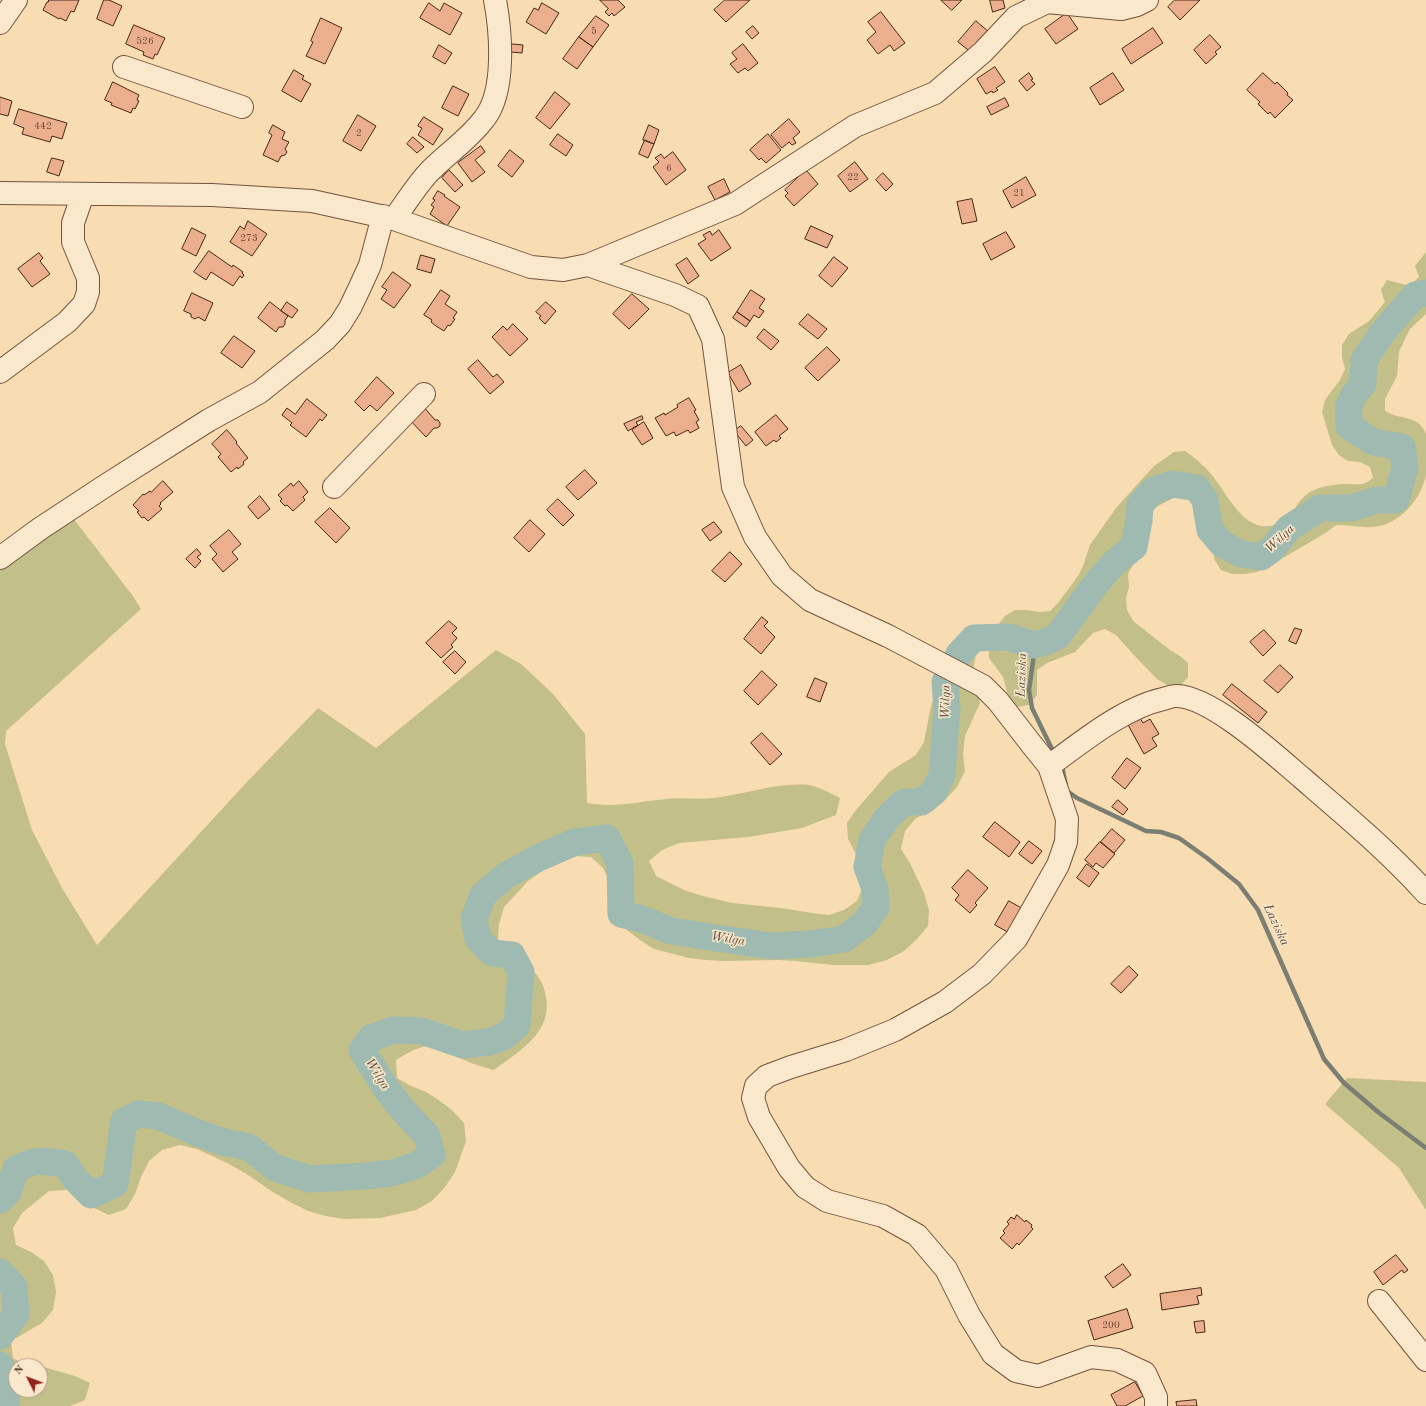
<!DOCTYPE html>
<meta charset="utf-8">
<style>
body{margin:0}
#map{position:relative;width:1426px;height:1406px;overflow:hidden;background:#f8dcb2;font-family:"Old Standard TT",serif}
canvas{display:block}
.north{position:absolute;left:8px;top:1358px;width:40px;height:40px;box-sizing:border-box;background:#fae8cd;border:1px solid #b29b83;border-radius:50%;rotate:312deg;font-size:11px;font-weight:700;line-height:16px;text-align:center;color:#462715}
.north::after{content:'';display:block;margin:auto;width:14px;height:18px;background:#8f2418;clip-path:polygon(50% 0,100% 100%,50% 72%,0 100%)}
</style>
<div id="map">
<canvas width="1426" height="1406"></canvas>
<div class="north">N</div>
</div>
<script>
const g = document.querySelector('canvas').getContext('2d');
g.lineJoin = 'round';
function fillPath(path, color) { g.fillStyle = color; g.fill(path, 'evenodd'); }
function trace(path, color, width, dash) { g.strokeStyle = color; g.lineWidth = width; g.lineCap = dash ? 'butt' : 'round'; g.setLineDash(dash || []); g.stroke(path); }
function drawText(font, color, halo, rows, align = 'center') {
  g.font = font + ' "Old Standard TT",serif'; g.lineWidth = 3; g.setLineDash([]); g.textBaseline = 'middle'; g.strokeStyle = halo; g.fillStyle = color; for (const [text, x, y, turn = 0] of rows) {
    g.save(); g.translate(x, y); g.rotate((+turn || 0) * Math.PI / 180); g.textAlign = isNaN(turn) ? turn : align; if (halo) g.strokeText(text, 0, 0); g.fillText(text, 0, 0); g.restore();
  }
}
fillPath(new Path2D(`
 M1426,252V314L1410,329L1404,341L1399,352L1397,376L1385,399V411C1389,413 1393,415 1397,416C1410,419 1421,420 1426,434C1426,447 1426,462 1426,474C1422,499 1399,525 1373,527C1361,528 1349,525 1336,525L1327,532L1268,567L1257,572L1245,574H1232L1221,570L1214,559L1212,537L1205,502L1198,493L1187,491L1154,508L1145,517L1140,529L1138,541L1139,553L1128,574L1129,587L1126,598L1127,610L1133,621L1170,650L1180,656L1188,663V677L1180,686L1167,685L1157,679L1132,653L1116,635L1105,629L1093,633L1075,652L1047,663L1037,670V695L1029,705L1017,707L1009,699L1003,677L989,658V646L992,635L998,625L1005,616L1015,610H1027L1039,612L1050,611L1058,603L1078,576L1083,566L1090,545L1116,508L1154,466L1174,452L1185,451C1194,457 1203,465 1210,473C1228,493 1245,539 1280,523C1295,516 1296,499 1312,491C1322,486 1336,484 1347,484C1352,484 1358,485 1363,484C1366,483 1370,480 1373,478L1370,467L1360,462L1348,461L1339,455L1332,445L1322,412L1325,400L1340,380L1345,369L1342,357V345L1349,334L1369,321L1385,302L1381,290L1387,280L1410,286L1419,277L1415,266Z
 M73,518L132,595L141,609L6,731L5,744L32,830L62,888L97,945L246,783L318,708L376,748L496,650L521,664L553,694L585,734L587,803C616,808 637,802 666,799C682,797 699,800 715,798C745,794 779,782 809,785C820,787 830,793 840,798L836,815L802,828L748,837L679,843L662,850L649,861L656,876L684,890L699,895L732,903L781,908L812,913L829,915L844,910L857,901L863,886L861,870L856,854L848,839L847,823L856,810L889,772L916,755L924,742L930,711L934,695L941,680L961,655L973,646L976,654L973,671L980,703L965,736L963,754L965,771L957,787L945,800L931,811L916,818L905,831L901,849L910,863L924,893L929,910L928,926L917,939L904,951L887,960L868,965H833L796,961L778,960L724,961L706,960L689,958L654,949L640,940L627,930L618,914L617,898L611,883L603,868L591,857L573,856L557,861L528,881L504,907L499,924L498,941C502,946 506,951 511,954C518,960 529,965 535,973C542,980 544,988 546,997C553,1032 518,1052 494,1070C483,1067 472,1064 462,1059C452,1055 438,1044 427,1046C415,1048 406,1054 396,1060L397,1078L411,1086L426,1092L440,1101L453,1111L464,1123L466,1141L455,1172L445,1187L432,1201L416,1210L380,1218L344,1219L326,1216L308,1211L290,1202L273,1192L245,1173L229,1164L197,1149L180,1145L162,1150L149,1161L141,1177L135,1194L126,1209L109,1215L94,1208L67,1190L49,1191L22,1213L13,1228L16,1245L31,1252L44,1261L53,1275L56,1292L53,1310L42,1323L11,1341L13,1358L27,1366H35H16V1390H40V1366L75,1376L90,1383L85,1400L70,1406H0V562Z
 M1347,1078L1426,1082V1210L1399,1168L1325,1104Z`), '#c2bf89');
trace(new Path2D(`
 M1034,645L1033,662L1029,690L1032,708L1052,749
 M1062,766L1067,791L1077,798L1146,831L1161,832L1179,838L1207,858L1239,884L1258,910L1324,1059L1344,1083L1378,1112L1426,1148`), '#7b7f73', 4.5);
trace(new Path2D(`
 M0,1200L8,1192L16,1169C37,1159 42,1160 65,1164L76,1180L91,1195L115,1184L124,1121L139,1114L158,1116L198,1133L223,1142L249,1147L275,1168L310,1179L366,1176L392,1173L417,1165L432,1155L427,1136L403,1110L387,1090L362,1050L371,1038L393,1030L422,1031L463,1045L489,1042L505,1036L517,1025L521,972L512,955L492,953L478,939L474,919L483,895L505,876L536,859L575,842L607,838L620,863L621,914L642,919L671,931L716,938L771,946L810,944L844,939L865,923L876,907L875,889L867,867L872,840L887,818L904,802H922L934,792L942,775L947,708L945,682L959,654L974,638L1008,637L1034,645L1048,641L1058,636L1098,581L1114,563L1134,547L1139,521L1140,505L1153,491L1172,484L1197,488L1205,500L1210,530L1222,544L1241,554L1261,557L1272,549L1289,528L1320,508H1352L1377,500H1396L1405,468L1402,447L1373,442L1349,426V405L1354,395L1363,384L1364,360L1383,332L1415,295L1426,293
 M0,1272L14,1287L16,1314L0,1336
 M0,1365L8,1378L6,1406`), '#9ebab1', 27);
const building = new Path2D(`
 M49,0H79L74,12L71,11L66,21L60,18L59,19L43,10L47,2H48Z
 M104,0H109L122,6L113,26L97,19Z
 M600,0H618L625,7L614,16L612,13L609,16L605,12L608,9Z
 M725,0H750L726,22L714,10Z
 M941,0H962L952,10Z
 M990,0H1003L1005,8L993,12Z
 M1175,0H1200L1180,20L1168,7Z
 M429,3L440,11L444,3L462,13L450,35L420,18Z
 M542,3L559,13L546,34L526,22L534,8L538,10Z
 M881,12L905,43L894,51L890,45L878,54L867,40L876,32L868,22Z
 M1067,13L1078,29L1056,44L1045,29Z
 M596,16L609,25L593,47L579,37Z
 M321,18L342,28L325,64L306,56L313,42L311,41Z
 M976,21L989,32L972,53L958,42Z
 M134,25L165,38L157,55L155,54L153,59L143,55L144,52L126,44Z
 M753,26L759,33L752,39L746,32Z
 M1153,28L1163,43L1131,64L1122,49Z
 M1210,35L1221,47L1215,52L1217,54L1206,64L1194,50Z
 M579,37L593,47L577,69L563,59Z
 M512,44L523,45L522,53L511,52Z
 M743,44L758,63L748,71L745,68L738,73L730,64L737,59L732,53Z
 M439,45L452,53L445,64L433,57Z
 M995,67L1005,82L996,88L998,90L993,93L992,91L986,94L977,79Z
 M294,70L304,76L302,79L311,84L301,102L282,91Z
 M1029,73L1033,79L1031,80L1035,84L1027,91L1019,81Z
 M1113,73L1124,90L1100,105L1090,88Z
 M1263,73L1275,84L1277,82L1288,93L1287,95L1293,100L1275,118L1270,112L1268,114L1258,104L1260,102L1247,90Z
 M113,82L139,95L137,100L139,101L135,109L133,108L131,113L111,105L112,103L105,100Z
 M453,86L469,94L458,116L442,108Z
 M555,92L570,104L550,129L536,118Z
 M0,97L12,101L8,116L0,114Z
 M1005,98L1009,106L991,115L987,107Z
 M19,109L67,123L62,139L52,136L50,142L22,134L24,128L14,124Z
 M358,115L376,126L361,151L343,141Z
 M424,117L443,129L433,145L418,135L422,128L418,126Z
 M789,119L800,132L793,138L796,143L792,145L789,142L782,148L771,135Z
 M273,125L285,132L282,139L289,142L285,149L287,152L285,155L281,156L278,162L263,155L272,135L269,133Z
 M649,125L659,130L654,144L643,140Z
 M558,134L573,145L566,156L550,145Z
 M768,134L781,150L766,163L761,158L759,160L750,150Z
 M413,137L424,147L417,153L407,144Z
 M645,140L654,144L648,158L639,154Z
 M481,146L485,152L475,160L485,172L472,182L458,163Z
 M510,150L524,161L512,177L498,166Z
 M673,152L686,170L666,185L653,167L659,162L655,158L661,154L664,158Z
 M52,158L64,161L59,176L47,172Z
 M855,162L868,179L850,192L838,176Z
 M449,170L463,185L455,192L442,178Z
 M806,170L818,184L794,206L785,196L788,193L785,190Z
 M883,173L893,184L886,191L876,180Z
 M1026,177L1036,195L1012,208L1003,191Z
 M724,179L730,192L715,200L708,187Z
 M438,191L445,195L444,196L460,207L447,226L430,214L434,207L431,205L435,200L433,199Z
 M972,199L977,221L962,224L957,202Z
 M248,221L267,234L252,256L230,242L240,226L244,229Z
 M811,226L833,236L827,248L805,239Z
 M192,228L206,235L196,256L182,249Z
 M719,230L731,248L711,261L698,244L706,239L703,235L710,231L712,235Z
 M1006,232L1015,247L991,260L983,244Z
 M209,251L232,267L233,265L243,272L242,273L244,275L242,278L240,276L233,286L211,272L206,280L194,272Z
 M39,253L43,258L40,261L50,274L32,287L18,269Z
 M421,255L435,259L431,273L417,269Z
 M834,257L848,268L832,287L819,276Z
 M687,258L699,276L688,284L676,265Z
 M393,272L411,285L394,308L381,299L387,290L382,287Z
 M441,290L450,296L445,304L457,312L453,318L455,319L450,326L448,325L444,331L436,326L431,322L432,320L424,315Z
 M751,290L765,299L759,308L764,311L759,318L754,315L750,321L737,312Z
 M192,293L213,303L205,321L198,317L195,319L191,317V314L184,311Z
 M632,294L649,309L629,329L613,314Z
 M270,302L288,316L285,320V324L283,327H279L276,332L258,318Z
 M287,302L298,310L292,318L281,311Z
 M546,302L556,311L545,324L539,318L541,316L536,312Z
 M737,312L750,321L746,327L733,318Z
 M808,314L827,329L818,339L799,324Z
 M513,324L528,339L510,356L492,337L503,326L507,330Z
 M764,329L779,341L771,350L757,338Z
 M234,336L255,351L242,368L221,353Z
 M827,347L840,360L818,381L805,368Z
 M478,360L493,377L497,374L504,382L490,394L468,369Z
 M741,365L751,384L739,392L728,373Z
 M377,377L394,393L377,411L370,405L364,411L355,402Z
 M689,398L696,410L694,411L699,420L696,422L699,428L690,433L688,430L676,436L674,432L666,436L655,418L664,413L665,415L678,407L677,405Z
 M307,399L327,415L322,421L320,419L306,437L290,425L292,423L282,415L287,408L295,414Z
 M422,405L435,420H438L440,423V426L437,428H434L426,437L408,418Z
 M776,415L788,429L779,436L781,438L776,442L774,440L766,446L755,432Z
 M642,416L643,419L636,422L638,425L628,431L624,424Z
 M644,422L653,438L642,445L632,430Z
 M741,426L753,440L746,446L734,431Z
 M227,430L237,442L236,443L248,458L243,462L244,464L238,469L237,467L231,472L218,457L221,454L212,444Z
 M585,470L597,483L578,500L566,487Z
 M163,481L173,492L160,503L161,504L159,506L162,509L148,521L144,517L142,518L137,512L139,511L133,505L143,494L144,495L150,491L151,492Z
 M299,481L308,492L303,497L305,500L293,511L287,505L285,506L280,501L282,499L278,495L291,483L293,486Z
 M260,496L270,509L258,519L248,507Z
 M558,499L574,515L563,526L547,510Z
 M330,508L350,528L336,543L315,522Z
 M530,520L545,534L529,552L514,538Z
 M714,522L722,532L710,541L702,530Z
 M229,530L241,544L232,552L238,559L223,572L212,559L217,554L210,546Z
 M197,549L201,554L197,557L201,561L195,568L186,559Z
 M730,552L742,564L725,582L712,571Z
 M762,617L768,622L764,626L775,637L761,654L744,639Z
 M449,621L457,628L452,633L457,638L451,645L453,647L441,658L426,643Z
 M1295,628L1302,630L1296,644L1289,641Z
 M1264,630L1276,643L1263,656L1250,642Z
 M455,651L466,662L455,674L443,662Z
 M1280,665L1293,677L1278,693L1264,681Z
 M762,671L777,685L758,705L744,691Z
 M815,678L827,683L820,702L807,697Z
 M1232,684L1267,712L1258,723L1223,695Z
 M1139,716L1143,723L1150,719L1159,734L1152,738L1157,746L1144,754L1127,723Z
 M762,733L782,754L770,765L751,743Z
 M1127,758L1141,768L1125,789L1112,778Z
 M1118,800L1128,809L1123,815L1112,807Z
 M995,822L1020,842L1009,857L983,837Z
 M1112,829L1125,840L1114,853L1101,842Z
 M1029,841L1042,851L1032,864L1019,854Z
 M1100,842L1115,854L1103,868L1096,863L1093,867L1085,860Z
 M1087,864L1099,873L1089,887L1077,878Z
 M968,870L988,888L975,903L977,905L970,913L955,900L959,895L952,888Z
 M1009,901L1025,910L1011,934L995,925Z
 M1129,966L1138,975L1121,993L1111,984Z
 M1017,1215L1025,1222L1026,1220L1032,1225L1031,1227L1033,1229L1019,1245L1017,1243L1012,1249L1000,1238L1005,1233L1003,1231L1009,1224L1007,1222L1011,1217L1014,1219Z
 M1396,1255L1408,1270L1404,1273L1402,1270L1383,1285L1374,1272Z
 M1123,1264L1131,1275L1113,1288L1105,1277Z
 M1201,1288L1202,1295L1197,1296L1199,1304L1162,1310L1160,1294Z
 M1127,1309L1133,1328L1094,1340L1088,1321Z
 M1204,1321L1205,1332L1196,1333L1194,1322Z
 M1135,1382L1143,1396L1125,1406H1117L1111,1395Z
 M1196,1400L1197,1406H1177L1176,1402Z`);
fillPath(building, '#ecaf8e');
trace(building, '#462715', 1);
const minor = new Path2D(`
 M0,23L16,0
 M124,67L242,107
 M0,193L212,195L312,201L394,219L531,267L563,270L588,265L735,204L855,126L935,93L983,52L1016,17L1047,2L1121,9L1137,5L1147,0
 M394,219C406,203 417,184 431,170C448,153 469,139 484,119C506,92 501,32 495,0
 M588,265L675,295L698,306L713,339L733,487L755,537L782,576L810,600L888,636L983,686L998,701L1032,745L1049,766L1067,819L1066,842L1058,865L1016,939L982,974L945,1002L895,1030L846,1050L791,1067L767,1076L756,1086L753,1098L759,1117L789,1168L805,1187L827,1201L883,1216L917,1235L946,1269L969,1315L993,1354L1016,1371L1038,1376L1091,1357L1117,1360L1145,1373L1156,1397V1406
 M0,372L67,322L84,304L88,292V278L73,242V223L83,194
 M334,487L424,394
 M0,558L41,528L108,484L209,420L260,392L325,340L340,324L350,308L360,287L370,265L383,216
 M1049,766C1082,742 1123,708 1163,699C1167,698 1173,695 1177,696C1212,697 1275,755 1302,778C1345,815 1388,851 1426,893
 M1379,1301L1426,1360`);
trace(minor, '#72543c', 24);
trace(minor, '#fae8cd', 22);
drawText('10px', '#704933', null, [
 ["5",594,31],
 ["526",145,41],
 ["442",43,126],
 ["2",359,133],
 ["6",669,168],
 ["22",853,177],
 ["21",1019,193],
 ["273",249,238],
 ["200",1111,1325]
]);
drawText('italic 13px', '#5c4c3c', '#fae8cd', [
 ["Wilga",1280,539,-43],
 ["Łaziska",1022,675,-88],
 ["Wilga",946,702,-89],
 ["Łaziska",1276,925,65],
 ["Wilga",728,939,9],
 ["Wilga",377,1074,57]
]);
</script>
